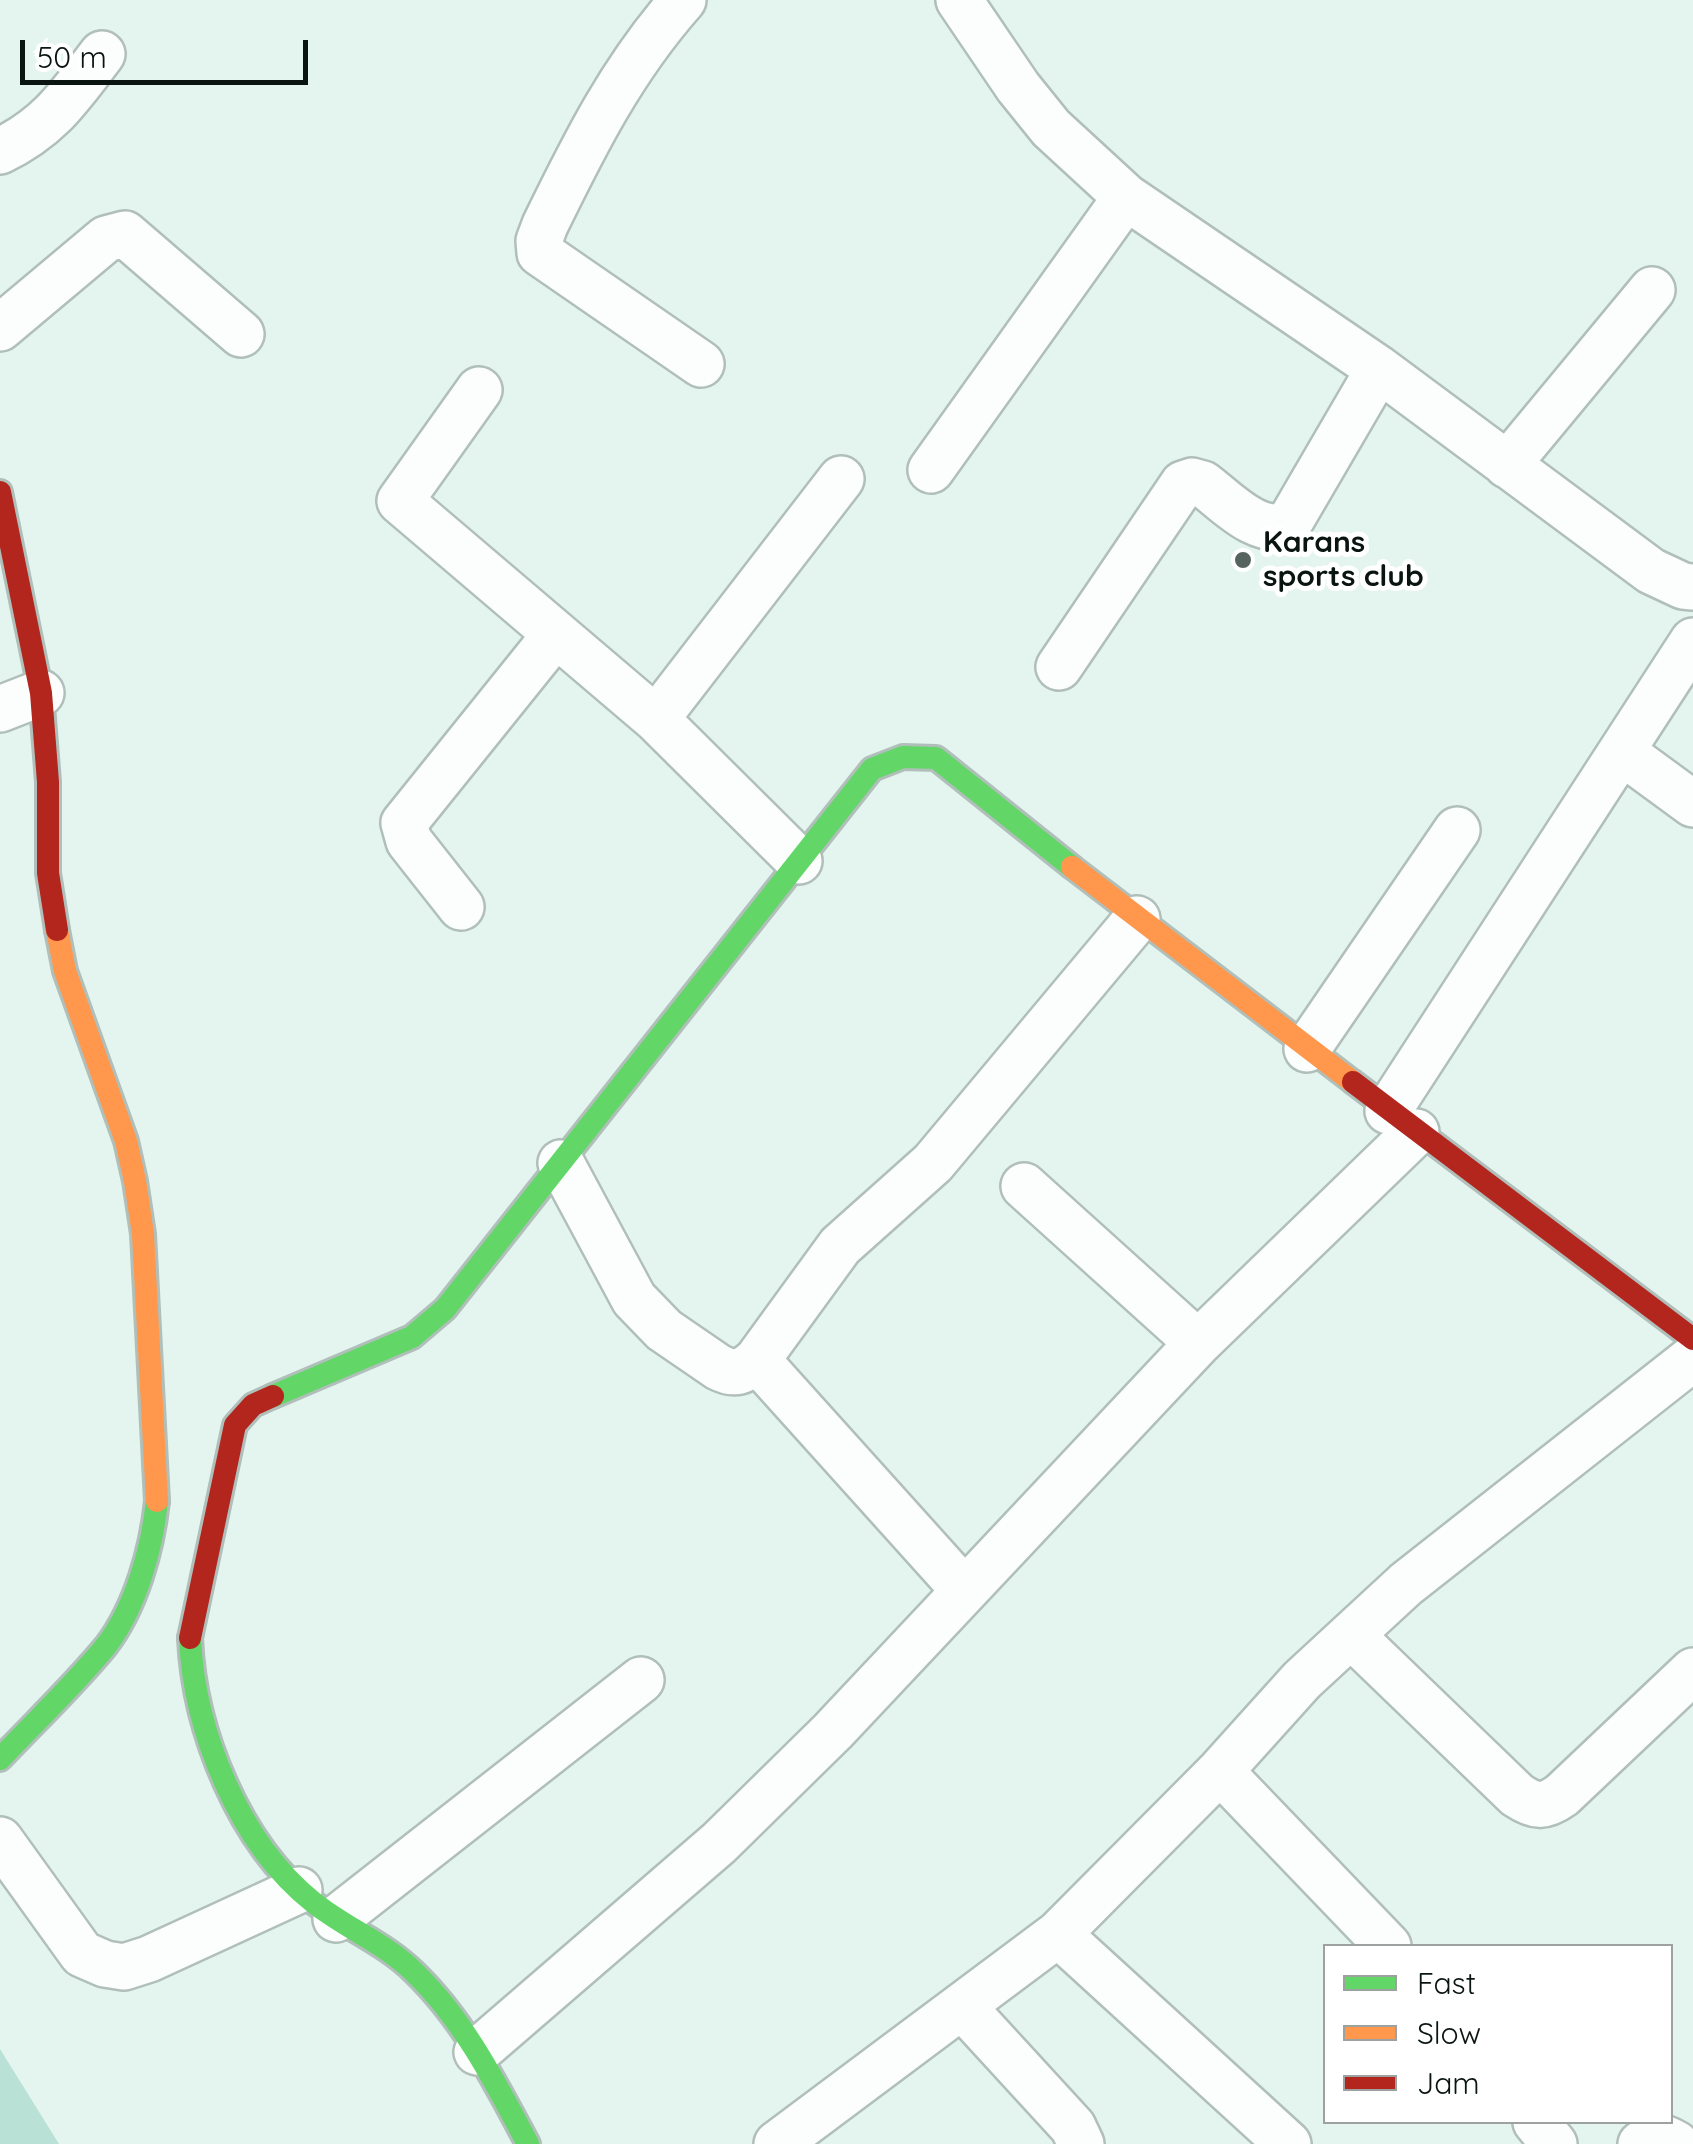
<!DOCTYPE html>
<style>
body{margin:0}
#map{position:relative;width:1693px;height:2144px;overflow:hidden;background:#e4f5ef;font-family:Quicksand,sans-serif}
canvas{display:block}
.legend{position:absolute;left:1323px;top:1944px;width:350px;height:180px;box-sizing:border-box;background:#fff;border:2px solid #9da1a0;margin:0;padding:12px 18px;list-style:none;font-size:30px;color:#0a1512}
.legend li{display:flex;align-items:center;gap:20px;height:50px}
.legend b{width:50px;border:2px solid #9da1a0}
.scale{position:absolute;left:20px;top:40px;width:288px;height:45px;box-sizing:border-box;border:5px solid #0a1512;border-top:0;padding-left:12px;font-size:30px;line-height:35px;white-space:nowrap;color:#0a1512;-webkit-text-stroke:8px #fff;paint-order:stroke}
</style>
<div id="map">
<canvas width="1693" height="2144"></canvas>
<ul class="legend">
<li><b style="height:12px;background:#63d668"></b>Fast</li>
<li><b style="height:12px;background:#ff974d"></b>Slow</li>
<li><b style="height:12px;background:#b3261e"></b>Jam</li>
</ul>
<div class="scale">50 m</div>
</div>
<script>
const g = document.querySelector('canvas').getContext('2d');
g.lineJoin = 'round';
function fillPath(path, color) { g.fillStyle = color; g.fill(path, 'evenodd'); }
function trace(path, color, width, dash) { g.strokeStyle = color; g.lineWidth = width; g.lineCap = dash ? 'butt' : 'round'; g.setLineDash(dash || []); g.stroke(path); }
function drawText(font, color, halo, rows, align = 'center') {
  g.font = font + ' Quicksand,sans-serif'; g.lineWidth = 10; g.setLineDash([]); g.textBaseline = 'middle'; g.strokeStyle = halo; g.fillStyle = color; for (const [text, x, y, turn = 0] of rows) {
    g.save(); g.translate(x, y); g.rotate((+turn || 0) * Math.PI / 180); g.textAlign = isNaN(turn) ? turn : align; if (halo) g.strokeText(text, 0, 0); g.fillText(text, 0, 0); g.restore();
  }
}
fillPath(new Path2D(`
 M0,2049L59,2144H0Z`), '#bae1d5');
const street = new Path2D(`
 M683,0C622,69 585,143 545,225L539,241L540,253L701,364
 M959,0L1018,87L1051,128L1126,197L1379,369L1651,571L1683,586L1693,587
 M0,151C50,127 69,97 102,54
 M0,328L106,239L125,234L241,334
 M479,390L400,501L656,719L799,861
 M1507,465L1652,290
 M931,470L1126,197
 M1059,667L1183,484L1192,481L1203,484C1226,501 1257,536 1288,525L1379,369
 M0,709L41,693
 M656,719L841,479
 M1622,752L1693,804
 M461,907L409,841L404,823L556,634
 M1307,1049L1457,830
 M1388,1111L1693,641
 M561,1163L634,1299L664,1330L718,1367C735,1376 743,1372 757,1360L840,1246L933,1163L1137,919
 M1024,1186L1198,1343
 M757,1360L964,1590
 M1351,1635L1517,1795C1535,1807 1544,1808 1562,1795L1693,1671
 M1220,1771L1388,1946
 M0,1840L82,1954L105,1964L124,1967L149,1959L299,1890
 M336,1919L641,1680
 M962,2006L1073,2127L1081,2144
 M477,2052L719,1843L833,1731L1198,1343L1416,1132
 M1536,2122L1554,2144
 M777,2144L1058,1934
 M1288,2144L1058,1934L1220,1771L1302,1680L1406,1584L1693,1358
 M1641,2144C1654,2134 1663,2136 1676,2144`);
const fast = new Path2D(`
 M273,1396L412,1337L445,1309L872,769L903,757L936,758L1072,867
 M190,1638C194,1731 239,1843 313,1902C345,1928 385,1943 414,1972C464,2020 496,2084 528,2144
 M0,1759C35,1722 74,1685 106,1646C136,1607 152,1549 157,1501`);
const slow = new Path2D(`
 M1072,867L1353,1082
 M57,930L65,971L126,1141L135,1181L143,1234L157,1501`);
const jam = new Path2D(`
 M0,492L41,693L48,782V873L57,930
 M1353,1082L1693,1339
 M190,1638L235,1425L253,1405L273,1396`);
trace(street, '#b1bfba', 50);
trace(fast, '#b1bfba', 28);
trace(slow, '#b1bfba', 28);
trace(jam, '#b1bfba', 28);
trace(street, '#fbfefd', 45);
trace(fast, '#63d668', 22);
trace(slow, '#ff974d', 22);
trace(jam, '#b3261e', 22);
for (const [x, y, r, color] of [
 [1243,560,10,"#56635f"]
]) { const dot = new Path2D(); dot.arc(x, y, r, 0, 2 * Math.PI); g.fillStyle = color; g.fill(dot); trace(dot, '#fff', 4); }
drawText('bold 30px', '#0a1512', '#fff', [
 ["Karans",1263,543],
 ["sports club",1263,577]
], 'left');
</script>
